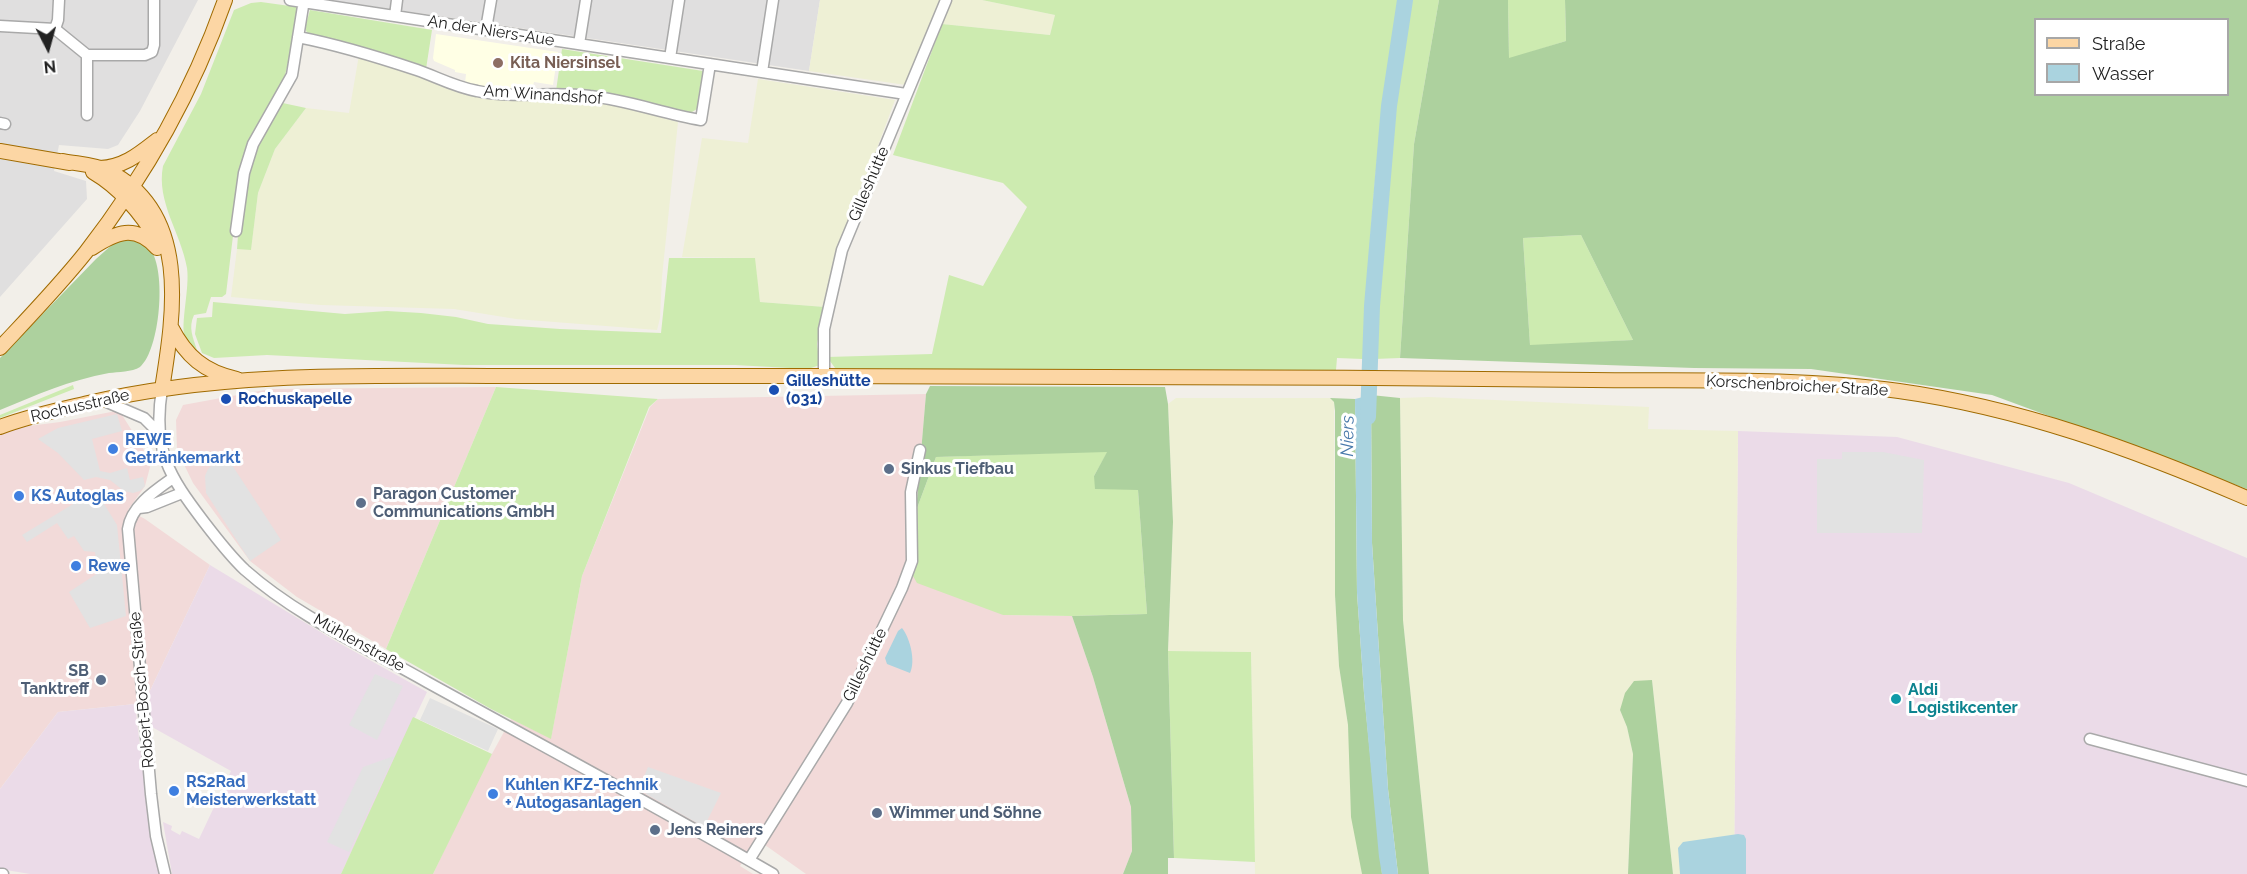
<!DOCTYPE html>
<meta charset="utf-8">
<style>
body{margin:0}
#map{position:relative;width:2247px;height:874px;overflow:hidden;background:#f2efe9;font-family:Raleway,sans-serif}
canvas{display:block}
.legend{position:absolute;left:2034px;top:18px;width:195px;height:78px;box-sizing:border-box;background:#fff;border:2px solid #a7a7a7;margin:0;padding:8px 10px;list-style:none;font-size:18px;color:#222}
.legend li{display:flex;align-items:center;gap:12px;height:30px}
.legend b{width:30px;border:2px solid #a7a7a7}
.north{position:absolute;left:18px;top:18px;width:60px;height:60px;-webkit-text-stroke:4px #fff;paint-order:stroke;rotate:174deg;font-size:16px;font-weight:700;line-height:24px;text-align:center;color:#222}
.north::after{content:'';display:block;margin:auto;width:21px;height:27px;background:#222;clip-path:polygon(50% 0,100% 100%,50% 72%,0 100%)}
</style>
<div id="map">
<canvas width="2247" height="874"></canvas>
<ul class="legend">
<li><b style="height:8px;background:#fcd6a4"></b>Straße</li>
<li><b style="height:16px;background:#aad3df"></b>Wasser</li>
</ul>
<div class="north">N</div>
</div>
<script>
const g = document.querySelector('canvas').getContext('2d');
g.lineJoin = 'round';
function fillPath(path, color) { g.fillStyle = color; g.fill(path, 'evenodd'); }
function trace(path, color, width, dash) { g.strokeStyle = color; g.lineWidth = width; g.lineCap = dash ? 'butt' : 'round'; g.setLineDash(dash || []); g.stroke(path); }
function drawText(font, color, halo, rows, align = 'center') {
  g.font = font + ' Raleway,sans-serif'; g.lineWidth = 6; g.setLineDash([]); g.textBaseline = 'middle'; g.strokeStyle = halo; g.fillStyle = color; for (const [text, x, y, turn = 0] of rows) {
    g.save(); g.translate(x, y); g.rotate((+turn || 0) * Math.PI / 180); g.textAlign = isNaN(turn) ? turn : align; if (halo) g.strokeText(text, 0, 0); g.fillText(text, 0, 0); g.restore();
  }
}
fillPath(new Path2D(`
 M0,0H198L140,111L118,145L108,149L59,145L54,171L86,181L87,199L0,297Z
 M331,0H820L809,71Z`), '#e0dfdf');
fillPath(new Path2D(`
 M496,387L386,649L297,597L250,561L193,483L177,450L176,420L183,405L270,389Z
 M926,394L916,511L1003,615L1072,616L1093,677L1131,807L1132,851L1123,874H806L765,845L754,840L740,866L753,874H433L475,785L511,719L551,738L582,576L650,407L658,399Z
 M116,411L122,415L143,448L150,467L145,486L128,510L145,519L210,565L147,697L135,704L58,712L0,789V433L13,428L60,422Z`), '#f2dad9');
fillPath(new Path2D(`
 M1738,431L1897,437L2069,483L2247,558V874H1734Z
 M210,565L332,639L427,692L341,874H172L163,822L172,826L171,830L180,835L182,831L199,839L231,771L152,727L147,697Z
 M135,704L151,841L160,874H30L0,869V789L58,712Z`), '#ebdbe8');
fillPath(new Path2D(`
 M436,34L558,52L553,85L534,82L532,90L491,89L465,83L466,74L455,72V70L434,61L433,58Z`), '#ffffe5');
fillPath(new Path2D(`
 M820,0H942L906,85L809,71Z
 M952,0H982L1055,15L1050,35L942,24Z
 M359,55L393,66L450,89L482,98L495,100L570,99L598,101L678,122L662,277L660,318L657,330L516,319L454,309L321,305L231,297L237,249H251L258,193L275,149L306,108L349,113Z
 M758,79L895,100L836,258L825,307L760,302L754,258L682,257L702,138L748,143Z
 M1429,397L1649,407L1648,429L1738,431L1734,874H1673L1652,680L1620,710L1627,727L1633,754L1628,874H1429L1403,620L1400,398Z
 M1176,398H1330L1334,402L1335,595L1339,666L1348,725L1362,874H1255L1251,652L1168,651L1173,522L1168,404Z`), '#eef0d5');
fillPath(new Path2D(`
 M982,0H1401C1376,118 1370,239 1363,359L1337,358L1336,370L838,372L827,357L932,354L949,275L983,286L1027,207L1003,183L893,155L942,24L1050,35L1055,15Z
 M1411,0H1439L1414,144L1400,358L1374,359C1381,239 1386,117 1411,0Z
 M1508,0H1565L1566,41L1509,59Z
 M261,2L297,7L292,47L284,79L275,97L253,132L242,161L226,294L222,297H211L206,313L194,315C188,328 193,337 197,350L195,353C192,348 187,343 185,338C180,325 190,288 187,268C181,233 156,202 163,166L201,94L234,10L251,3Z
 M310,10L432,30L426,69L308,35L305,28Z
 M562,49L703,71L697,109L687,115L556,91Z
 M278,102L306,108L275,149L258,193L251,250L237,249L240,208L247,170Z
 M1581,235L1633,340L1530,346L1523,238Z
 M669,258H755L760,302L825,307L817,344L820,365L808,369L735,365H464L267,355L214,358L202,353L195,334L197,318L212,317L213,302L345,314L387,311L421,313L456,317L488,324L560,329L661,333Z
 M73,385L74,389L0,418V415Z
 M496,387L658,399L649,407L582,576L551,739L491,709L386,649Z
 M1108,451L1094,476L1138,490L1147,614L1072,616L1003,615L917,583L909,569L916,511L936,457Z
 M1168,651L1251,652L1255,862L1174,858Z
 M413,717L492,754L433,874H341Z`), '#cdebb0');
fillPath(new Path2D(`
 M1439,0H1508L1509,58L1566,41L1565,0H2247V489L1992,395L1811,369L1694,368L1400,358L1414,144ZM2036,20H2228V94H2036ZM1581,235L1633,340L1530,345L1523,238Z
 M126,238C135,239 143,241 150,249C167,270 160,350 140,367C132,372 118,372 109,373C70,380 36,395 0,410V358L96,259L114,243Z
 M930,386L1165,387L1168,404L1173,522L1168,651L1174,858H1168V874H1123L1132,851L1131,807L1093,677L1072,616L1147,614L1138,490L1095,489L1094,476L1107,452L936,457L916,511L926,394Z
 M1371,395L1400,398L1403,620L1429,874H1398L1388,789L1372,543Z
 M1330,398L1355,399L1357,593L1364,693L1382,874H1362L1351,817L1348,725L1339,666L1335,595V411L1334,402Z
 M1652,680L1673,874H1628L1633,754L1627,727L1620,710L1625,693L1634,681Z`), '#add19e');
fillPath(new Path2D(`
 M117,414L122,431L92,439L100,471L110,473L127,468L130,480L143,477L145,486L140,491L133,493L124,491L110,480L96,477L84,480L58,453L38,439L58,428Z
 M1842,452H1883L1924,460L1922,533H1817V459H1842Z
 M222,463L232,465L281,540L250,561L206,493L205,476L208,469L213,464Z
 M93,492L101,499L117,525L126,616L90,628L69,592L98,573L95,552L84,551L74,536L68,539L57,523L27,542L22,535Z
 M375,674L403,686L377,740L349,725Z
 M430,698L498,729L488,751L420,720Z
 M394,756L349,852L327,842L363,767Z
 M648,767L721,793L704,827L646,794L640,786Z`), '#e2e2e2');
fillPath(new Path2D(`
 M1371,395L1372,543L1388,789L1398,874H1382L1379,857L1364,693L1357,593L1355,399Z
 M902,628C910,638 916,661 910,673L887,664L885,658L898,631Z
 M1738,834L1744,835L1746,839V874H1680L1678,848L1683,842Z`), '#aad3df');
trace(new Path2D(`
 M1368,417L1372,306L1389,106L1405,0`), '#aad3df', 16);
const minor = new Path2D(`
 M290,0L906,94
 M395,16L397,0
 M0,26L55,29L87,55
 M55,29L58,20L59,0
 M486,29L491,0
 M298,37C339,45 378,57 417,70C437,77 455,87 477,91C514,99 552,91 590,96C628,100 664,114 701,120L710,64
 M579,44L586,0
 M670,58L679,0
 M762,72L773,0
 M87,115V55H145L152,52L154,45V0
 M0,123L5,124
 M236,231L244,173L253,144L292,75L304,0
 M824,376V329L842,250L946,0
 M162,389C152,450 169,476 204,522C217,539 230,556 245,570C298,617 366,647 427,682C543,746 659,808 773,874
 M102,400L144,418L158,432
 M139,508L147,507L182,493
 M2090,739L2247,781
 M749,860L847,703L902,588L912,561L911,492L920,450
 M0,874H3
 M165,874L156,836L151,794L128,529C131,506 156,490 173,478`);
const major = new Path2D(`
 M0,151L70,163
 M63,161C77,164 94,164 108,171C191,212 174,314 162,389
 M100,168C124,167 139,154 157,140
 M93,172C122,189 142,214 159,243
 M92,248C116,232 135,224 157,248
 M171,327C186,356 204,372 237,379
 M0,348C29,317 59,286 86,252C145,176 193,91 225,0
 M0,427C29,416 58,410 88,403C229,370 376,376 520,376C714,376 907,376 1101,377C1265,377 1428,378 1592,380C1694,381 1798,377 1899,391C2021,408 2135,450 2247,498`);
trace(minor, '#a9a9a9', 13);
trace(major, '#a06b00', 16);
trace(minor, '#fff', 10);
trace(major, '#fcd6a4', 14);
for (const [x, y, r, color] of [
 [498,63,6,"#8d6e63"],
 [774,390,6,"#1a4fb4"],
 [226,399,6,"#1a4fb4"],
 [113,449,6,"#3f7fe0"],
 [889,469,6,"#5c6f8a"],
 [19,496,6,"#3f7fe0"],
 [361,503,6,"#5c6f8a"],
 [76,566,6,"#3f7fe0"],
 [101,680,6,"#5c6f8a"],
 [1896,699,6,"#0f9aa8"],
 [174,791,6,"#3f7fe0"],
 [493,794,6,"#3f7fe0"],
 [877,813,6,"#5c6f8a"],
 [655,830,6,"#5c6f8a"]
]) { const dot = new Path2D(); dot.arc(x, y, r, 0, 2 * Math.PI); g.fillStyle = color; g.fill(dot); trace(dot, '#fff', 2); }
drawText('16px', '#222', '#fff', [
 ["An der Niers-Aue",491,31,9],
 ["Am Winandshof",543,95,4],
 ["Gilleshütte",869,184,-67],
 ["Korschenbroicher Straße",1797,386,3],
 ["Rochusstraße",80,406,-13],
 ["Mühlenstraße",359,643,29],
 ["Gilleshütte",865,665,-64],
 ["Robert-Bosch-Straße",142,690,-95]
]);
drawText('bold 16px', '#785e54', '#fff', [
 ["Kita Niersinsel",510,63]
], 'left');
drawText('bold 16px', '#164399', '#fff', [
 ["Gilleshütte",786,381],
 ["(031)",786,399],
 ["Rochuskapelle",238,399]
], 'left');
drawText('bold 16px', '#366cbe', '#fff', [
 ["REWE",125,440],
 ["Getränkemarkt",125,458],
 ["KS Autoglas",31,496],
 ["Rewe",88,566],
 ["RS2Rad",186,782],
 ["Meisterwerkstatt",186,800],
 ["Kuhlen KFZ-Technik",505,785],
 ["+ Autogasanlagen",505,803]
], 'left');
drawText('bold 16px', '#4e5e75', '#fff', [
 ["Sinkus Tiefbau",901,469],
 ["Paragon Customer",373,494],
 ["Communications GmbH",373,512],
 ["SB",89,671,"right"],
 ["Tanktreff",89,689,"right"],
 ["Wimmer und Söhne",889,813],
 ["Jens Reiners",667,830]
], 'left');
drawText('bold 16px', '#0d838f', '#fff', [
 ["Aldi",1908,690],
 ["Logistikcenter",1908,708]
], 'left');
drawText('italic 18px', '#4a7aab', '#fff', [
 ["Niers",1348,436,-89]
]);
</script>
